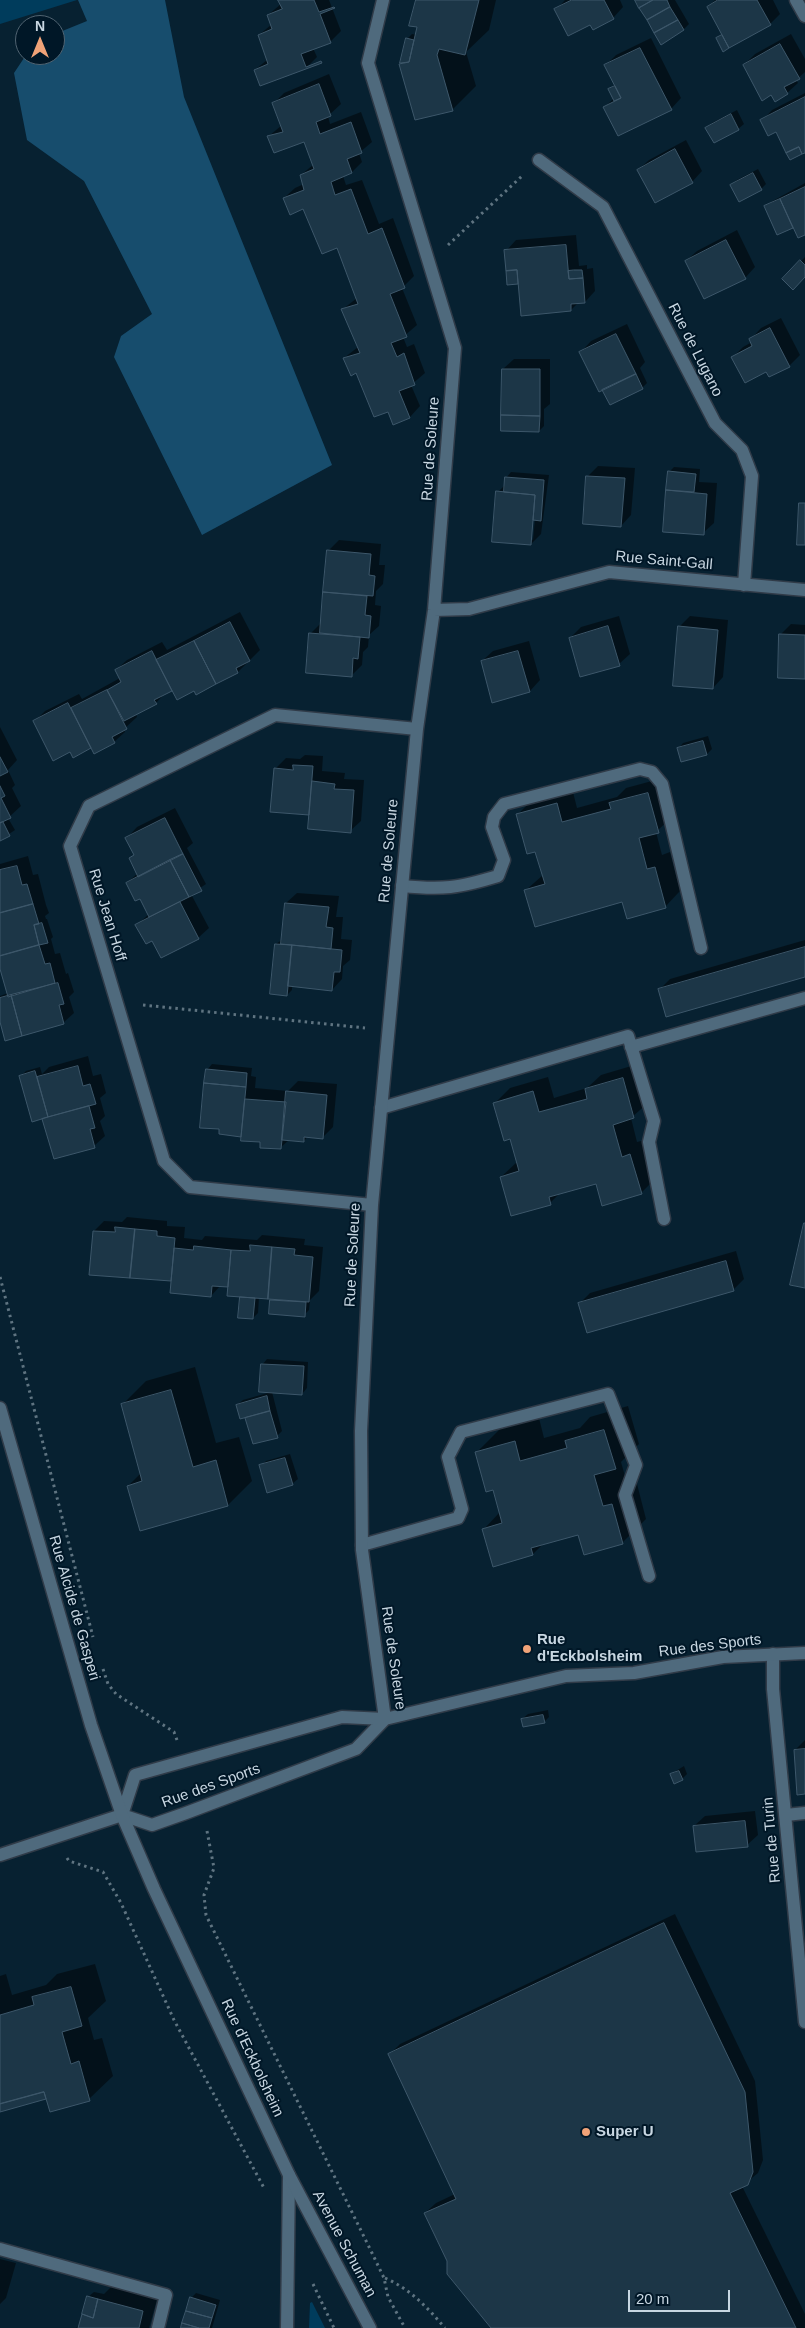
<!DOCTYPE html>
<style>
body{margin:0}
#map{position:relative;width:805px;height:2328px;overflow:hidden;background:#072131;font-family:Arial,sans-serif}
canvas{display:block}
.north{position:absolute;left:15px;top:15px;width:50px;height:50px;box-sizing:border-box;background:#001727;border:1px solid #506472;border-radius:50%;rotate:0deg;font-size:14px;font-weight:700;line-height:20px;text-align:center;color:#c8d7e2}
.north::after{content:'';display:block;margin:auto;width:18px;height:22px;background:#f0a378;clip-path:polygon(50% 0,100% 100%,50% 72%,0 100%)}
.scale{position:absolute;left:628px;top:2290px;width:102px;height:22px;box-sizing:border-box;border:2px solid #c8d7e2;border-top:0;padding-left:6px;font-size:15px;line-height:18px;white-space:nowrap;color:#c8d7e2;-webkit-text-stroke:4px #001727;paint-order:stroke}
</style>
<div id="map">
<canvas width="805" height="2328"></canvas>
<div class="north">N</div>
<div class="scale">20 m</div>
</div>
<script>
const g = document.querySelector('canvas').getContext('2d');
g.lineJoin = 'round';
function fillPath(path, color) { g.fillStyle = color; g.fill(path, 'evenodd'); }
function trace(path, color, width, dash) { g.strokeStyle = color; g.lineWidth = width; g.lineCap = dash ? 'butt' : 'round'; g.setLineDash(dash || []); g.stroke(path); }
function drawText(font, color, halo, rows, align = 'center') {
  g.font = font + ' Arial,sans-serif'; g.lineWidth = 4; g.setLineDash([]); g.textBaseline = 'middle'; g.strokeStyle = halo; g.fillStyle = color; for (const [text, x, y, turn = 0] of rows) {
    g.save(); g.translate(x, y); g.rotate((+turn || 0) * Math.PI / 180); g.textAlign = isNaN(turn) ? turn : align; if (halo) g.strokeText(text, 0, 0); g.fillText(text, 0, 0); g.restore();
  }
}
fillPath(new Path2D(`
 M0,0H77L0,24Z
 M312,2302L325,2328H309L310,2303Z`), '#003c5c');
fillPath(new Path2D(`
 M78,0H165L184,97L332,465L202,535L114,357L121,336L152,314L84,181L27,140L14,73L26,55H55V34L87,21Z`), '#174d6d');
fillPath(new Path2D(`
 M280,0H329L341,31L330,42L313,48L317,57L306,68L255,70L268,59L259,35L272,24L268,15L281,4Z
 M417,0H496L489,30L466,52L476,86L452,110L400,64L407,39L412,34L417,35L419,26Z
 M565,0H620L623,7L613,18L591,23L556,10Z
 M636,0H675L689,24L684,29Z
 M715,0H773L780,14L770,24L723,50L717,39L723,33L708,7Z
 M791,34L805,59V72L796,80L798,83L787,93L771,94L744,65L755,54Z
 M651,38L681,98L671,109L605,107L614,98L610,89L615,84L606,65L616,55Z
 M329,74L341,104L328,116L330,124L361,112L372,142L359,153L362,162L352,172L343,176L346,185L362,180L379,224L393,218L414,276L402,288L417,325L403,337L407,347L414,344L425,373L411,385L420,406L410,417L394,424L389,410L344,358L358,347L343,309L357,298L338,246L304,208L284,198L295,188L304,184L301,175L314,164L304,140L269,136L282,125L274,103L284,93Z
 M805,93V151L762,121L772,110Z
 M737,110L744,124L738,129L707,128L712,123Z
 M686,140L702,171L692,182L638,170L649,160Z
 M758,169L766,184L761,189L732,185L737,180Z
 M805,183V233L794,225L778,233L766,207L771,202Z
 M737,230L755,267L745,278L686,261L697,251Z
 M576,235L579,266L587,265V269L593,268L595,291L585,302H579L571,310L519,281L517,283L506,251L516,240Z
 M805,257V275L784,279Z
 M781,318L800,355L789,366L767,371L733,357L743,347L752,342L751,339L761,328Z
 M627,324L645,362L640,368L647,383L642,388L581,352L591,341Z
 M514,359H550V404L544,409V426L539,431L503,369Z
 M598,466L635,468L631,515L621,526L588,476Z
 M674,467L700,469L699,482L717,483L714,523L703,533L664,531L669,472Z
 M511,472L549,475L541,534L531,544L498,492L506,484V478ZM532,519H535L533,540L531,539Z
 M339,540L381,544L379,565H385L383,584L376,591L375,605L381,606L379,626L369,635L368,647L363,652L362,665L351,676L311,633L322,622L328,551Z
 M240,612L260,650L238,672L195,689H173L166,692L156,703L136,714L137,717L124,729L125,732L114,742L92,747L74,756L70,750L34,722L45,711L79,694L82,699L120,678L116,670L127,660L162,642L167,650Z
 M619,616L630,654L619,664L570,638L581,627Z
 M690,616L728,620L723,677L713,688L679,627Z
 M791,624L805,625V677L780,635Z
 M529,641L540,680L530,691L482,661L493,651Z
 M0,727L17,760L8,770L15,785L12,788L21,806L8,818L15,830L0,840Z
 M708,736L712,749L707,754L682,761L678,749L683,743Z
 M305,755L323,756L322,771L345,773L344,779L364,780L361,821L350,831L311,814L272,811L275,769L286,758L300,759Z
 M663,778L673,816L656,832L662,855L670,852L680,891L665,907L526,890L543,875L536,850L518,814L533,799L572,788L577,808L617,797L626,788Z
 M175,808L193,843L187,848L206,884L191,894L209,928L198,938L152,940L137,925L149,914L141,898L127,883L138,873L130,858L135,854L127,838L137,827Z
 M28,856L33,875L38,874L46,905L49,913L45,916L46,919H47L53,937L51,939L55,954L60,953L66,974L68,973L74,992L69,997L74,1013L63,1023L6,1039L0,1018V996L8,993L0,964V864Z
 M297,893L339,896L336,917H343L341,939L352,940L350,960L343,966L342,979L332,990L292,986V990L287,995L276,944L283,939L286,903Z
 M805,940V975L659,990L670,979Z
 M88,1056L93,1076L101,1074L106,1093L100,1098L105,1116L100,1121L105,1136L94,1146L44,1119L47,1116L21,1076L26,1071L40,1067L42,1074L49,1067Z
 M212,1064L252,1068L251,1076L256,1077L255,1088L288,1091L298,1081L337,1084L333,1127L322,1138L308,1136L304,1141L289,1140L280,1148L243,1136L220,1133L207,1070Z
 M638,1064L649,1102L631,1118L637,1142L645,1140L656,1178L641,1193L596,1182L561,1192L550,1203L501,1177L518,1161L511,1137L495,1103L510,1088L548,1077L554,1098L587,1088L601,1075Z
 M127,1217L167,1221V1226L185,1227L184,1238L202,1240L205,1236L257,1240L262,1235L305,1239L304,1245L323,1247L319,1291L310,1300L309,1310L304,1315L272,1300L274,1298L259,1297L258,1313L253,1318L241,1297L243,1296L229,1286L221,1285L211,1296L173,1280L91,1273L94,1231L104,1221L122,1222Z
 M736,1251L744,1279L734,1289L588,1331L580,1303L590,1293Z
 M267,1359L308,1362L307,1388L302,1394L272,1392L282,1431L277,1436L254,1443L246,1417L237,1405L243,1400L271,1392L262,1365Z
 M195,1367L216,1443L239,1437L252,1481L228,1505L140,1529L128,1486L141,1473L122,1405L146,1381Z
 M628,1406L639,1444L621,1462L627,1483L636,1480L646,1519L622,1543L579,1533L544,1543L533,1554L484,1529L500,1512L494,1488L476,1453L500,1429L539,1418L544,1438L580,1428L590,1417Z
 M290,1454L298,1479L292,1484L261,1466L266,1461Z
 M548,1710L549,1717L544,1722L522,1719L528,1714Z
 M805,1740V1793L795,1750Z
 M684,1766L687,1774L682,1779L671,1774Z
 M755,1811L758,1835L747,1845L694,1826L705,1816Z
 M675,1914L755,2081L763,2160L758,2173L742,2186L805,2314V2328H493L448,2260L425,2213L436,2203L455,2194L389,2055L400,2044Z
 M95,1964L106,2001L88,2018L94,2040L102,2038L113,2076L89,2099L47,2097L0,2111V1976L6,1974L12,1995L46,1985L57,1974Z
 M0,2259L16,2263L6,2298L0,2304Z
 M114,2284L158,2296L149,2328H76L81,2324L88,2297L94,2292L104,2294Z
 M196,2293L220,2300L212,2328H183L191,2298Z`), '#0007');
const building = new Path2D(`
 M278,0H314L319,12L334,7L335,8L320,14L331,43L301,54L306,67L321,61L322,63L260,86L254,70L268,64L258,35L272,29L267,15L282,9Z
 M416,0H479L465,55L439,49L437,55L453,111L415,120L399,64L409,62L417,27L409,26Z
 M572,0H604L614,19L593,30L590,25L568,36L554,9Z
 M635,0H653L639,8Z
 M653,0H667L670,7L647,20L639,8Z
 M718,0H757L771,25L729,48L707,7Z
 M670,7L678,20L654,33L647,20Z
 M678,20L684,30L661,45L654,33Z
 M722,35L729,48L723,52L716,38Z
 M406,38L414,40L409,62L400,63Z
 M780,44L800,79L784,87L788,94L775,102L771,95L762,101L743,65Z
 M640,48L672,110L618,136L603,107L621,98L604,65Z
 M319,84L331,116L316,122L320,134L351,122L362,153L347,159L352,173L331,182L335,195L351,189L368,234L382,228L405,288L390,294L407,337L391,343L397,357L404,353L415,385L399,391L410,418L393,425L388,412L374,417L356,373L351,376L343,358L360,353L341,309L358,304L337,248L322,254L303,209L290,215L283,198L304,190L300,175L314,169L304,142L274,153L267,136L283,132L272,103Z
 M615,86L621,98L614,101L608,89Z
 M805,97V153L802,154L799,147L786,153L776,132L768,136L760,120Z
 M731,114L739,130L714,143L705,128Z
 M799,147L802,154L790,160L786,153Z
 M675,149L693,183L655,203L637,170Z
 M753,173L762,190L739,202L730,185Z
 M805,187V235L798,238L780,199Z
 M780,199L793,228L777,235L764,206Z
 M726,240L746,279L704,299L685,261Z
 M566,245L569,279L583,278L585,303L571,304V311L521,316L517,270L506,271L504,250Z
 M800,260L805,265V277L793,290L782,279Z
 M517,270L518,284L507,285L506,271Z
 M574,270H582L583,278L569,279L568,271Z
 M770,328L790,367L769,377L766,372L745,383L731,357L752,346L749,339Z
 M616,334L636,374L599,392L579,352Z
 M502,369H540V416L501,415Z
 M636,374L643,389L610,405L602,390Z
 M501,415L540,416L539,432L501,431Z
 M668,471L696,474L694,492L666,490Z
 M586,476L625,478L621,527L583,524Z
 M505,477L544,480L541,521L533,520L535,495L504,492Z
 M666,490L707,494L704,535L663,532Z
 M496,491L535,495L531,545L492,542Z
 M799,503H805V545H797Z
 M327,550L371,554L369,575L375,576L373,596L323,592Z
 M323,592L367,596L365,615L371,616L369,638L320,633Z
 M230,622L250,661L236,668L238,673L216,684L194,641Z
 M608,626L620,666L580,677L569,638Z
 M678,626L718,630L713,689L673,686Z
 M309,633L360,637L358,659L353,658L352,677L306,673Z
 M779,634L805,635V679L778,678Z
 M194,641L216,684L196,695L194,691L177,700L156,660Z
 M152,651L172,691L154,700L157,704L124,721L107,690L121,682L115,670Z
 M518,651L530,692L492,703L481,661Z
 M107,690L127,729L112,737L115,743L94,754L71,708Z
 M68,703L91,748L73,758L70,752L53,761L33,721Z
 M703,741L707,755L681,762L677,748Z
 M0,757L8,772L0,776Z
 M293,765L313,766L309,815L270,812L274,768L293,770Z
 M312,781L335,784L334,789L354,790L351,833L308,829Z
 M0,786L5,796L1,798L11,818L0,823Z
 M648,793L659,833L639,838L647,869L655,867L666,908L627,919L622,902L535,927L524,890L545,884L535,852L527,854L516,814L557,803L562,822L611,809L609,803Z
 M165,818L183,854L138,877L129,858L134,855L125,838Z
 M3,822L10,836L0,841V823Z
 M183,854L202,891L189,897L170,860Z
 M170,860L189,897L149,917L140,899L135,901L126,883Z
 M17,866L22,885L27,884L33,904L0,913V870Z
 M180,902L199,939L161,958L152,941L146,944L135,925Z
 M285,903L329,907L326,927L333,928L331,949L281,944Z
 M33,904L39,924L34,925L39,945L0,956V913Z
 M42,923L48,943L39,945L34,925Z
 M275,944L292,945L287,996L270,994Z
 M39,945L45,964L50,963L55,983L8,997L0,969V956Z
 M292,945L342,950L340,972H334L332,991L288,986Z
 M805,947V977L666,1017L658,989Z
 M58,983L64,1004L59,1005L64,1024L22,1036L11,995Z
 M11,995L22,1036L5,1041L0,1022V998Z
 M78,1066L83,1086L90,1084L96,1104L48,1117L37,1077Z
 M206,1069L247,1073L246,1087L204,1083Z
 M35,1071L48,1117L32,1122L19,1076Z
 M623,1078L634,1118L613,1125L622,1157L630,1154L642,1194L602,1206L596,1184L549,1197L551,1205L511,1216L500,1177L519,1171L510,1139L504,1141L493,1103L533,1091L539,1112L587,1099L585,1089Z
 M204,1083L246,1087L241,1137L219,1134V1129L200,1128Z
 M286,1091L327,1095L323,1139L304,1137V1142L282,1140Z
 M245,1099L286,1102L281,1149L260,1148V1142L241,1141Z
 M89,1106L95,1128L90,1129L95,1148L54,1159L42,1119Z
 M804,1223H805V1288L790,1285Z
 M115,1227L135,1229L130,1278L89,1275L93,1231L115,1232Z
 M135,1229L157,1231V1236L175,1238L171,1281L130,1278Z
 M250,1245L272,1247L268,1299L227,1296L231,1250L250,1251Z
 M194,1246L231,1250L228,1287L212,1286L211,1297L170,1293L174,1248L193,1250Z
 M272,1247L295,1249L294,1255L313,1257L309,1302L268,1299Z
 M726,1261L734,1291L587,1333L578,1303Z
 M240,1297L255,1298L253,1319L238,1318Z
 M270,1300L306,1302L305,1317L269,1314Z
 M261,1364L304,1366L302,1395L259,1392Z
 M171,1390L193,1467L216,1460L228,1506L140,1531L127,1486L142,1481L121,1404Z
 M267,1396L270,1411L240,1419L236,1405Z
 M270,1411L278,1438L253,1444L245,1418Z
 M604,1430L616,1469L594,1475L603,1506L612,1504L623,1544L584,1555L578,1535L531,1548L533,1555L493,1567L482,1529L502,1523L493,1490L486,1492L475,1452L515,1441L520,1461L567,1448L565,1441Z
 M285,1458L293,1485L267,1493L259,1465Z
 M543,1715L545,1723L523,1727L521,1719Z
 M805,1749V1794L797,1795L794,1750Z
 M679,1771L683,1780L674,1784L670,1774Z
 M745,1821L748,1847L696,1852L693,1826Z
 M664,1923L745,2092L753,2172L748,2185L730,2193L796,2328H491L447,2274V2261L424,2213L456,2199L388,2054Z
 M71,1987L82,2026L62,2032L71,2064L79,2061L90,2101L50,2112L44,2092L0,2104V2015L34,2005L32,1997Z
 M44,2092L46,2099L0,2112V2104Z
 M87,2296L98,2299L93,2318L82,2314Z
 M190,2297L216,2305L212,2318L186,2311Z
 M98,2299L143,2311L139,2328H78L82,2314L93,2318Z
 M186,2311L212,2318L209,2328H199L182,2323Z
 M182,2323L199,2328H181Z`);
fillPath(building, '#1c3647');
trace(building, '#3d576a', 1);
const service = new Path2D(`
 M402,886C443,890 458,888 498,876L504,860L492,827L494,817L504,804L640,769L652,772L662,784L701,948
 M631,1047L805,998
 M381,1108L628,1036L654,1121L649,1142L664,1219
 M362,1545L458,1518L462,1509L448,1457L461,1432L608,1394L636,1465L625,1495L649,1576
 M773,1654V1689L805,2022
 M786,1815L805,1813
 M0,2249L166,2295L158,2328`);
const minor = new Path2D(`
 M383,0L368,63L455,348L434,610L417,729L372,1205L361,1431L362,1550L385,1719
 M796,0L805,16
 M539,160L603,207L715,423L742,450L752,476L744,585
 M434,610L469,609L609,572L805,590
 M372,1205L190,1187L164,1161L70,846L89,806L275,715L417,729
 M122,1815L135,1775L342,1717L385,1719L566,1676L634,1673L723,1657L805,1653
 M122,1815L152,1825L186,1813L356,1749L385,1719
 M0,1855L122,1815
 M287,2328L289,2175`);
const secondary = new Path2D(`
 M0,1408L91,1725L122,1815L154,1889L289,2175L370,2328`);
trace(service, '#303b48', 15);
trace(minor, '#303b48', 15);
trace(secondary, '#303b48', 15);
trace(new Path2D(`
 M448,245L522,176
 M143,1005L365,1028
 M0,1277L93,1637
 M103,1669L108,1684L116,1694L174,1732L177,1740
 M207,1831L214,1868L204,1895L206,1915L372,2253L384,2278L388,2297L405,2328
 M67,1858L69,1861L103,1872L121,1903L174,2020L264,2188
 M385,2278C410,2289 427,2307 445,2328
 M313,2284L334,2328`), '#5f7481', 3, [2.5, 4]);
trace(service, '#4f6a7d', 12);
trace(minor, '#4f6a7d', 12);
trace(secondary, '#4f6a7d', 12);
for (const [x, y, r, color] of [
 [527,1649,5,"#f0a378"],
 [586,2132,5,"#f0a378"]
]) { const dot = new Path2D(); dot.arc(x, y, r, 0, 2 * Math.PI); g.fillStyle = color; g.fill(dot); trace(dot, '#001727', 2); }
drawText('15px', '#c8d7e2', '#001727', [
 ["Rue de Lugano",695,350,63],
 ["Rue de Soleure",431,449,-86],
 ["Rue Saint-Gall",664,561,5],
 ["Rue de Soleure",389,851,-85],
 ["Rue Jean Hoff",107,915,73],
 ["Rue de Soleure",353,1255,-87],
 ["Rue Alcide de Gasperi",74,1608,74],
 ["Rue des Sports",710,1646,-7],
 ["Rue de Soleure",393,1658,82],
 ["Rue des Sports",211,1786,-20],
 ["Rue de Turin",772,1840,-95],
 ["Rue d'Eckbolsheim",252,2058,65],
 ["Avenue Schuman",344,2244,62]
]);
drawText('bold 15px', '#c8d7e2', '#001727', [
 ["Rue",537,1640],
 ["d'Eckbolsheim",537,1657],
 ["Super U",596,2132]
], 'left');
</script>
